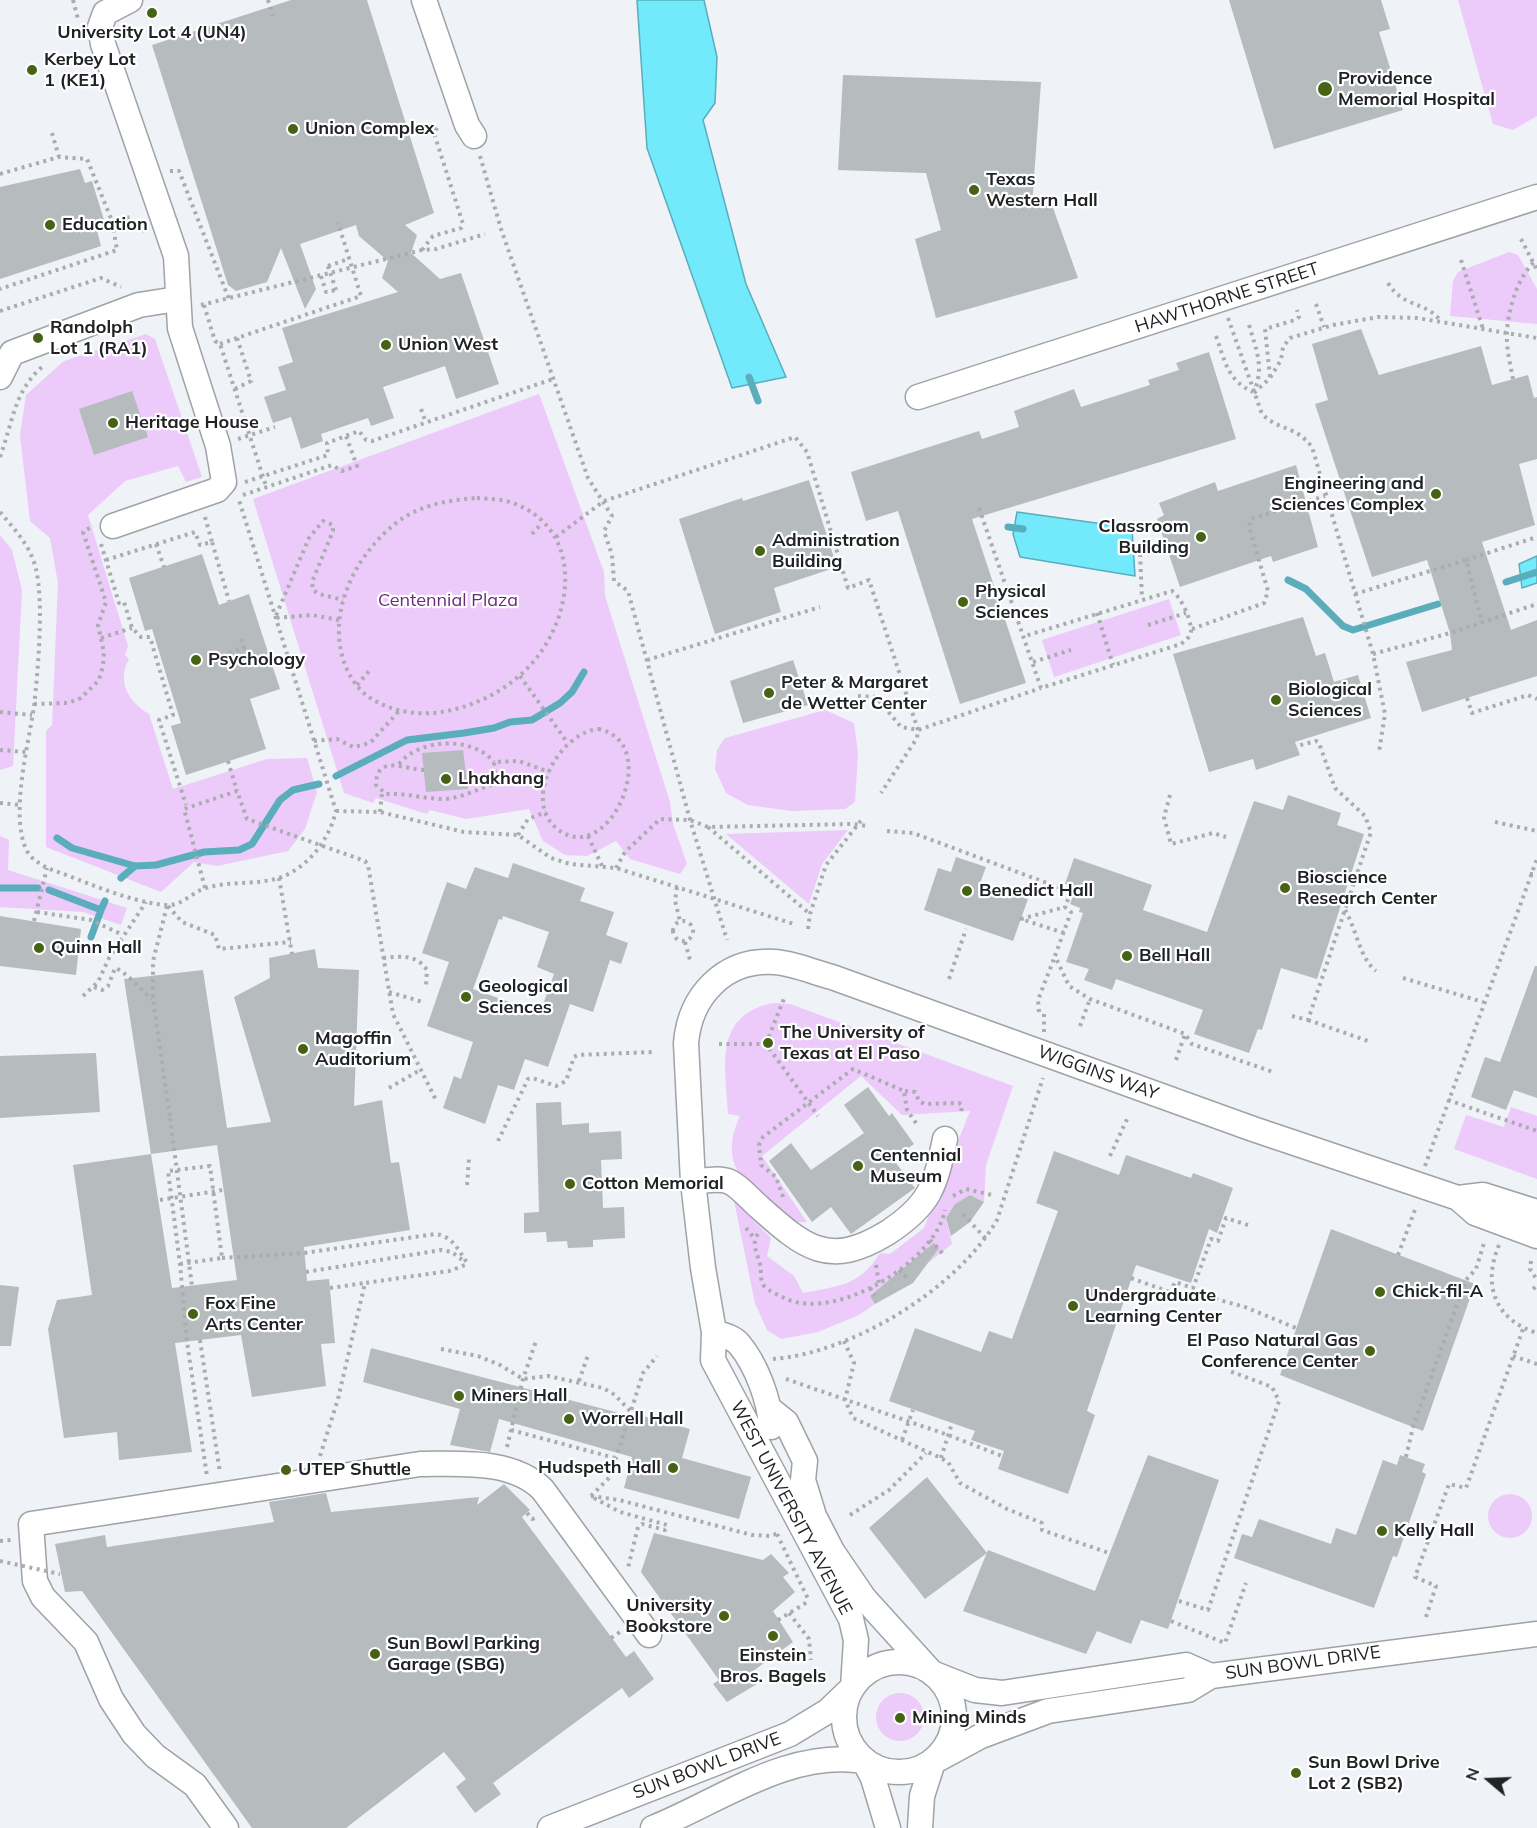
<!DOCTYPE html>
<style>
body{margin:0}
#map{position:relative;width:1537px;height:1828px;overflow:hidden;background:#eff2f7;font-family:Mulish,sans-serif}
canvas{display:block}
.north{position:absolute;left:1459px;top:1750px;width:60px;height:60px;-webkit-text-stroke:4px #fff;paint-order:stroke;rotate:289deg;font-size:16px;font-weight:700;line-height:24px;text-align:center;color:#212224}
.north::after{content:'';display:block;margin:auto;width:21px;height:27px;background:#212224;clip-path:polygon(50% 0,100% 100%,50% 72%,0 100%)}
</style>
<div id="map">
<canvas width="1537" height="1828"></canvas>
<div class="north">N</div>
</div>
<script>
const g = document.querySelector('canvas').getContext('2d');
g.lineJoin = 'round';
function fillPath(path, color) { g.fillStyle = color; g.fill(path, 'evenodd'); }
function trace(path, color, width, dash) { g.strokeStyle = color; g.lineWidth = width; g.lineCap = dash ? 'butt' : 'round'; g.setLineDash(dash || []); g.stroke(path); }
function drawText(font, color, halo, rows, align = 'center') {
  g.font = font + ' Mulish,sans-serif'; g.lineWidth = 4.5; g.setLineDash([]); g.textBaseline = 'middle'; g.strokeStyle = halo; g.fillStyle = color; for (const [text, x, y, turn = 0] of rows) {
    g.save(); g.translate(x, y); g.rotate((+turn || 0) * Math.PI / 180); g.textAlign = isNaN(turn) ? turn : align; if (halo) g.strokeText(text, 0, 0); g.fillText(text, 0, 0); g.restore();
  }
}
fillPath(new Path2D(`
 M1458,0H1537V116L1513,130L1493,124Z
 M1509,252L1518,255L1537,289V324L1450,316L1453,281L1458,272Z
 M146,334L155,339L202,477L186,482L178,466L125,481L88,515L128,646L125,655L129,659C116,682 129,702 149,714L173,789L267,759L307,758L317,792L305,829L288,851L217,866L194,862L161,892L46,847V731L52,725L58,583L50,538L30,521L20,435L26,395L64,361Z
 M539,394L604,572L605,596L670,802L673,824L687,864L680,874L630,859L616,841L587,856L565,855L543,841L529,809L466,819L430,810L427,814L376,798L373,803L344,793L253,499Z
 M0,535L12,550L22,590L13,766L0,770Z
 M1169,599L1181,635L1054,677L1042,640Z
 M825,710L854,723L858,753L855,802L845,809L791,811L748,805L726,793L715,769L717,750L725,738Z
 M848,830L822,864L809,904L726,834Z
 M0,836L9,840L8,870L127,908L121,925L83,912L0,907Z
 M773,1003L790,1004L1013,1086L986,1165L984,1202L970,1195L955,1204L946,1218L952,1244L919,1270L913,1283L901,1286L859,1315L818,1332L781,1339L767,1330L755,1303L734,1201L771,1238L767,1256L794,1276L803,1293C838,1286 860,1286 880,1253L890,1254L924,1228L970,1111L902,1115L861,1076L762,1156L807,1222H787C752,1188 715,1170 740,1116L728,1114C726,1067 712,1016 773,1003Z
 M1511,1107L1537,1116V1179L1454,1149L1466,1115L1504,1127Z
 M1488 1516a22 22 0 1 1 44 0a22 22 0 1 1-44 0Z
 M876 1717a24 24 0 1 1 48 0a24 24 0 1 1-48 0Z`), '#eccaf9');
const water = new Path2D(`
 M637,0H704L717,57L715,103L703,120L746,284L786,377L732,388L647,148Z
 M1017,512L1132,528L1135,576L1020,557L1013,534Z
 M1537,556V583L1522,588L1519,564Z`);
fillPath(water, '#73e9fc');
trace(water, '#5aadbb', 1.5);
trace(new Path2D(`
 M749,377L758,401
 M1008,527L1023,529
 M1288,580L1306,589L1343,626L1353,630L1438,604
 M1506,582L1537,572
 M336,776L407,740L464,733L494,728L510,722L532,720L560,703L572,692L584,672
 M57,838L72,848L135,866L156,865L204,852L239,850L252,844L280,800L293,790L319,784
 M121,878L135,866
 M0,888H38
 M49,890L101,910L105,901
 M91,937L101,910`), '#5aadbb', 7);
fillPath(new Path2D(`
 M291,0H367L434,213L405,225L417,235L411,253L440,279L461,273L499,384L456,399L445,366L383,387L394,418L371,426L368,418L321,434L323,441L301,449L291,417L273,423L264,397L286,390L278,367L293,362L282,328L398,292L382,278L388,261L359,236L356,225L300,244L316,289L305,309L281,248L267,282L236,291L228,285L152,45Z
 M1229,0H1381L1390,29L1379,32L1403,110L1274,149Z
 M843,75L1041,82L1032,205H1052L1078,278L936,318L915,239L941,230L926,173L838,170Z
 M80,169L85,183L92,181L105,223L96,227L101,246L0,279V187Z
 M1361,329L1379,375L1481,346L1492,385L1528,375L1534,398L1537,397V459L1519,464L1535,525L1482,542L1511,630L1537,620V676L1422,712L1406,662L1452,650L1450,633L1427,560L1372,577L1315,404L1328,400L1312,344Z
 M1209,352L1236,439L972,519L1026,683L960,704L898,511L866,521L851,472L979,431L982,439L1019,427L1014,411L1074,389L1081,407L1150,385L1148,380L1179,370L1176,363Z
 M132,391L148,437L94,455L79,409Z
 M1296,465L1318,547L1273,562L1271,556L1180,587L1157,519L1164,515L1159,503L1215,482L1218,491Z
 M809,480L837,567L774,588L781,612L715,634L679,519L742,498L743,501Z
 M202,554L219,605L249,594L280,689L250,699L266,749L186,775L171,726L181,723L152,629L145,631L129,578Z
 M1303,617L1316,656L1325,653L1334,682L1358,675L1371,718L1295,742L1300,755L1256,770L1253,759L1209,772L1173,654Z
 M793,660L808,705L743,723L730,681Z
 M463,750L468,789L426,792L422,753Z
 M1288,795L1341,813L1337,825L1364,834L1317,979L1281,968L1262,1030L1258,1029L1249,1053L1194,1034L1203,1010L1116,979L1112,990L1084,980L1089,969L1066,962L1083,913L1079,912L1080,908L1070,904L1076,888L1065,884L1074,858L1152,885L1143,910L1207,932L1254,801L1283,810Z
 M956,857L986,867L980,883L1028,899L1013,941L924,910L938,868L951,872Z
 M513,863L585,888L580,901L614,912L606,935L628,943L621,964L610,960L593,1012L570,1004L548,1067L525,1059L514,1090L498,1085L485,1124L443,1108L454,1076L461,1079L473,1042L427,1026L449,962L422,953L447,882L466,889L475,867L508,878ZM503,916L549,932L537,967L554,974L540,1013L473,989L499,919L502,920Z
 M0,916L81,929L76,975L0,966Z
 M315,949L318,968L359,970L354,1106L382,1100L391,1163L399,1162L410,1230L304,1247L307,1281L329,1279L335,1343L321,1344L326,1386L252,1397L241,1335L175,1343L192,1452L119,1460L117,1432L64,1438L48,1329L57,1300L92,1295L73,1165L151,1154L124,979L203,970L227,1128L271,1122L234,997L270,978L269,958ZM217,1145L237,1280L172,1288L151,1154Z
 M1535,966H1537V1098L1514,1090L1506,1110L1471,1097L1485,1057L1500,1062Z
 M96,1053L100,1112L0,1118V1056Z
 M868,1087L889,1116L892,1113L914,1144L893,1159L915,1188L851,1234L831,1207L812,1222L769,1161L791,1143L811,1170L864,1133L844,1105Z
 M561,1102L562,1125L589,1123V1133L621,1131L622,1159L601,1160L603,1208L624,1207L625,1238L593,1240V1247L568,1248L567,1241L547,1242L546,1232L524,1233V1213L539,1212L536,1103Z
 M1054,1151L1119,1175L1126,1155L1191,1178L1193,1173L1233,1188L1217,1233L1209,1229L1191,1283L1136,1265L1087,1411L1095,1415L1068,1494L998,1469L1004,1451L971,1440L975,1431L889,1401L915,1328L981,1352L989,1331L1012,1339L1058,1211L1036,1203Z
 M970,1195L984,1202L970,1222L951,1236L946,1218L955,1204Z
 M1331,1229L1475,1284L1423,1431L1280,1375Z
 M934,1243L939,1248L913,1283L875,1304L870,1296Z
 M0,1285L19,1287L11,1346H0Z
 M371,1348L642,1419L643,1416L690,1429L682,1458L751,1477L739,1519L624,1488L632,1457L499,1419L490,1452L450,1445L460,1409L363,1382Z
 M1148,1455L1219,1480L1168,1629L1141,1620L1131,1644L1097,1631L1086,1654L963,1611L988,1550L1095,1591Z
 M1400,1455L1425,1464L1422,1472L1426,1474L1397,1557L1393,1556L1374,1608L1234,1558L1242,1534L1252,1537L1259,1519L1331,1544L1336,1528L1356,1535L1383,1460L1397,1465Z
 M927,1477L987,1553L925,1599L869,1528Z
 M504,1484L530,1510L522,1517L626,1657L634,1651L654,1679L629,1698L622,1688L493,1783L501,1794L475,1813L456,1787L466,1779L444,1752L346,1828H252L82,1591L65,1592L55,1544L105,1535L107,1547L274,1522L269,1502L326,1493L331,1512L479,1497L477,1505Z
 M654,1533L763,1560L771,1554L789,1573L783,1577L795,1592L773,1611L793,1642L749,1674L757,1684L727,1702L713,1684L719,1680L641,1572Z`), '#b6bbbe');
const minor = new Path2D(`
 M424,0L467,125L474,136
 M0,377L12,353L139,305L177,299
 M918,397L1537,197
 M113,526L217,490L224,482L218,446L180,328L176,256L103,44L100,27L105,13L130,0
 M693,1182C705,1181 719,1177 730,1182C740,1187 749,1198 758,1206C804,1247 828,1269 887,1233C930,1205 935,1187 945,1139
 M1458,1198L1483,1195L1537,1212
 M714,1332C723,1335 733,1337 739,1344C756,1364 770,1401 771,1427
 M771,1410L786,1422L805,1461L803,1480L814,1516L832,1551L864,1598L932,1673L975,1690L1002,1693L1186,1665L1211,1676L1537,1634
 M844 1717a55 55 0 1 1 110 0a55 55 0 1 1-110 0Z
 M226,1828L195,1785L155,1756L134,1734L111,1699L86,1642L43,1597L35,1581L31,1524L420,1464C460,1464 513,1459 543,1490L649,1635
 M550,1828L790,1734L828,1711L853,1687L856,1640L851,1619L713,1360L714,1332L703,1268L693,1182L686,1043C690,996 724,959 774,962C793,963 813,972 832,977L1253,1129L1458,1198L1475,1213L1537,1236
 M653,1828C720,1801 788,1749 864,1761L873,1778L888,1828
 M920,1828L922,1796L933,1762L981,1736L1048,1711L1188,1690L1211,1676`);
trace(minor, '#9fa2a6', 27);
trace(new Path2D(`
 M73,0L78,19
 M268,0L273,16
 M52,133L59,157
 M480,156L501,229L588,478L612,516L604,531L612,555L614,581L628,591L690,820L727,940
 M170,171H179L229,299
 M0,174L59,157L87,159L112,221L117,250L0,289
 M112,221L130,217L135,226L144,231
 M1521,239L1537,270
 M422,250L433,236L461,228L463,224L434,133L439,124
 M1461,260L1483,329
 M328,266L348,259
 M321,276L326,292L336,290
 M1388,283C1403,308 1425,301 1440,320
 M1316,304L1324,327
 M201,305L422,250L436,249L485,234
 M204,305L215,341L220,344L266,486
 M0,311L101,278L121,287
 M1228,318L1262,414C1279,431 1295,425 1312,447L1373,654L1385,714L1379,752
 M1249,325C1256,349 1264,366 1255,389
 M1216,336C1225,361 1227,380 1253,392
 M220,344L237,338
 M1270,377L1265,329L1295,320L1299,317L1297,310
 M1513,379C1510,364 1506,347 1507,332C1508,310 1518,274 1537,260
 M1254,393L1270,378L1281,360L1283,347L1290,338L1333,325L1378,317L1417,318L1537,338
 M421,409L426,423
 M238,439L275,427
 M0,457C12,425 14,391 42,367
 M245,482L328,455L327,443L359,431L366,440L372,441L553,379
 M243,495L332,465L342,471L357,466L346,436
 M477,498C489,499 502,499 513,503C591,532 572,632 519,676C502,691 481,702 459,708C429,717 399,715 372,699C358,691 348,675 343,659C328,609 356,555 396,523C419,505 448,500 477,498Z
 M979,508L1041,688L1181,644C1186,640 1192,636 1191,629C1190,617 1181,597 1172,591L1025,636
 M0,512C15,530 30,545 36,569C44,604 38,670 34,706C29,743 9,816 27,851C31,859 39,863 47,868C85,881 125,901 165,905C181,907 192,892 206,888C229,881 256,885 279,878C308,868 329,840 336,811L239,500
 M205,517L212,542
 M532,534L542,523
 M556,537L604,501L795,437L807,452L848,588L869,580L918,730L917,738L881,793
 M101,544L119,603L124,602L132,628L141,637H150L173,715L159,720L186,805
 M156,544L164,567
 M1140,554L1142,599
 M106,560L195,532L200,545L212,542L229,601
 M1466,560L1537,537
 M1355,594L1466,560L1482,623
 M1097,613L1113,665
 M339,620L312,615L275,618L309,538L323,521L333,525V531L312,582L313,590L319,594L343,600
 M1148,625L1186,613
 M1192,629L1264,603L1268,591L1249,526L1251,519L1325,496
 M101,638L132,628
 M229,653L244,648L240,636
 M1373,654L1450,633L1537,604
 M647,660L820,607
 M1033,662L1071,650
 M520,676L567,742
 M357,685L370,670
 M858,696L876,697L901,727L918,730L1041,688
 M1467,698L1472,713L1528,695L1537,699
 M34,704L68,703L81,698L99,680L103,666L104,653L98,625L106,602L83,532L91,527
 M0,712L32,715
 M598,729C666,742 607,874 555,827C523,798 560,733 598,729Z
 M314,741L337,739L353,747L363,745L371,742L399,711
 M0,750L26,752
 M228,761L237,791
 M399,764C419,738 473,736 494,762
 M424,770C407,770 376,753 376,785L386,794C405,793 421,798 440,799C457,800 475,790 491,785L495,777L494,762L519,761L549,772
 M1170,795L1164,817L1171,844L1213,833L1226,837
 M0,803L20,805
 M336,811L380,812L464,832L518,835L551,858L570,864L616,868L794,924
 M380,812L382,793
 M1495,822L1537,831
 M708,827L810,914
 M887,831L913,833L1071,892L1065,907L1071,912L1055,956L1069,986L1090,999L1185,1034L1192,1044L1273,1072
 M518,835L528,819L546,812
 M588,836L602,866
 M616,868L625,852L660,819L690,820L708,827L852,824L867,826
 M1530,874H1537
 M279,878L292,954
 M677,887L675,901L680,921
 M205,888L184,809L237,791L247,819L365,861L368,865L393,1014L437,1102
 M167,906L153,961V999L170,1118
 M168,906L182,922L215,935L219,949L291,942
 M1345,910C1356,928 1360,959 1376,971
 M37,912L91,920L123,935
 M673 931a10 10 0 1 1 20 0a10 10 0 1 1-20 0Z
 M34,921L47,868
 M808,929L810,914L826,865L863,818
 M1064,933L1021,919L1065,907
 M685,942L690,960L693,962
 M383,958C401,956 416,954 427,970L426,986
 M1403,978L1483,1002
 M949,979L966,929
 M94,987L102,990L108,986L115,968C125,971 142,991 152,999
 M389,992L423,1002
 M83,996L98,982L109,958L146,902
 M1039,1012L1038,1000L1055,956
 M1044,1014V1032
 M1292,1016L1308,1020L1371,832L1365,816L1335,788L1319,743L1316,741L1297,746
 M1308,1020L1371,1042
 M1080,1026L1090,999
 M719,1044H766L818,1116
 M766,1044L785,996
 M1176,1060L1185,1034
 M389,1088L420,1070
 M905,1091L915,1092L919,1101L924,1104L959,1103L962,1105L961,1114
 M1448,1100L1537,1131
 M498,1141L528,1079L533,1078L556,1086L566,1081L574,1057L578,1055L653,1052
 M1110,1156L1128,1117
 M1425,1166L1537,859
 M467,1185L469,1159
 M953,1196L966,1189L992,1195
 M783,1197L776,1177L761,1165L759,1145L763,1137L853,1069L904,1091L907,1110L918,1126
 M963,1214L986,1239
 M746,1228L755,1239
 M758,1234C751,1243 757,1253 760,1264C762,1272 759,1278 764,1286C768,1291 777,1294 784,1298C835,1323 935,1262 945,1210
 M930,1240L945,1256
 M1499,1245C1482,1285 1495,1320 1537,1333
 M1398,1255L1416,1207
 M222,1258L304,1253L435,1234C453,1236 458,1250 468,1264
 M1531,1261L1530,1269L1537,1280
 M180,1264L222,1258L210,1166L168,1171L180,1264L187,1342L207,1476
 M876,1265L879,1284
 M899,1270L907,1278
 M306,1272L441,1250L452,1252L465,1262
 M1131,1278L1186,1298L1194,1293L1245,1307L1296,1328
 M330,1288L365,1283
 M870,1288L875,1296
 M1533,1289L1537,1286
 M1170,1293L1175,1282L1193,1288L1211,1239L1218,1241L1226,1218L1251,1226
 M200,1340L220,1473
 M844,1341L854,1363L845,1400L853,1418L941,1458L948,1462L960,1483L1007,1509L1042,1523V1530L1109,1553
 M441,1349L478,1356L500,1365L523,1379L548,1376L603,1388L615,1395L630,1411
 M1513,1356L1537,1364
 M773,1359C852,1353 957,1289 997,1220L1043,1078
 M786,1379L948,1435L1002,1456
 M579,1381L588,1355
 M511,1430L615,1458
 M902,1440L913,1410
 M507,1447L523,1379L536,1341
 M320,1456L338,1399L365,1283L449,1271L468,1264
 M1406,1457L1413,1427L1466,1280L1476,1269L1484,1243
 M941,1458L952,1423
 M591,1496L619,1500L752,1535L770,1536L779,1533
 M591,1496L610,1477L643,1373L657,1356
 M594,1498L620,1512L667,1525L665,1530L642,1524L638,1527L628,1568
 M527,1513L532,1519L536,1518
 M850,1515L889,1490L926,1453
 M777,1534L809,1601
 M0,1541L11,1540
 M1179,1601L1208,1610L1279,1401L1272,1387L1227,1370
 M789,1613L809,1639L811,1660
 M1426,1617L1436,1586L1415,1577L1449,1484L1466,1488L1523,1329
 M778,1620L809,1601
 M1171,1621L1225,1643L1246,1583
 M611,1638L620,1632`), '#aaacb0', 4, [3, 4.5]);
trace(minor, '#fff', 24);
trace(new Path2D(`
 M328,266L336,290
 M235,389L251,381L237,338L361,296L338,223
 M170,1118L192,1286
 M160,1200L223,1190
 M0,1561L60,1574`), '#aaacb0', 4, [3, 4.5]);
for (const [x, y, r, color] of [
 [152,13,6,"#456215"],
 [32,70,6,"#456215"],
 [1325,89,8,"#456215"],
 [293,129,6,"#456215"],
 [974,190,6,"#456215"],
 [50,225,6,"#456215"],
 [38,338,6,"#456215"],
 [386,345,6,"#456215"],
 [113,423,6,"#456215"],
 [1436,494,6,"#456215"],
 [1201,537,6,"#456215"],
 [760,551,6,"#456215"],
 [963,602,6,"#456215"],
 [196,660,6,"#456215"],
 [769,693,6,"#456215"],
 [1276,700,6,"#456215"],
 [446,779,6,"#456215"],
 [1285,888,6,"#456215"],
 [967,891,6,"#456215"],
 [39,948,6,"#456215"],
 [1127,956,6,"#456215"],
 [466,997,6,"#456215"],
 [768,1043,6,"#456215"],
 [303,1049,6,"#456215"],
 [858,1166,6,"#456215"],
 [570,1184,6,"#456215"],
 [1380,1292,6,"#456215"],
 [1073,1306,6,"#456215"],
 [193,1314,6,"#456215"],
 [1370,1351,6,"#456215"],
 [459,1396,6,"#456215"],
 [569,1419,6,"#456215"],
 [673,1468,6,"#456215"],
 [286,1470,6,"#456215"],
 [1382,1531,6,"#456215"],
 [724,1616,6,"#456215"],
 [773,1636,6,"#456215"],
 [375,1654,6,"#456215"],
 [900,1718,6,"#456215"],
 [1296,1773,6,"#456215"]
]) { const dot = new Path2D(); dot.arc(x, y, r, 0, 2 * Math.PI); g.fillStyle = color; g.fill(dot); trace(dot, '#fff', 2); }
drawText('bold 18px', '#212224', '#fff', [
 ["University Lot 4 (UN4)",152,33,"center"],
 ["Kerbey Lot",44,60],
 ["1 (KE1)",44,81],
 ["Providence",1338,79],
 ["Memorial Hospital",1338,100],
 ["Union Complex",305,129],
 ["Texas",986,180],
 ["Western Hall",986,201],
 ["Education",62,225],
 ["Randolph",50,328],
 ["Lot 1 (RA1)",50,349],
 ["Union West",398,345],
 ["Heritage House",125,423],
 ["Engineering and",1424,484,"right"],
 ["Sciences Complex",1424,505,"right"],
 ["Classroom",1189,527,"right"],
 ["Building",1189,548,"right"],
 ["Administration",772,541],
 ["Building",772,562],
 ["Physical",975,592],
 ["Sciences",975,613],
 ["Psychology",208,660],
 ["Peter & Margaret",781,683],
 ["de Wetter Center",781,704],
 ["Biological",1288,690],
 ["Sciences",1288,711],
 ["Lhakhang",458,779],
 ["Bioscience",1297,878],
 ["Research Center",1297,899],
 ["Benedict Hall",979,891],
 ["Quinn Hall",51,948],
 ["Bell Hall",1139,956],
 ["Geological",478,987],
 ["Sciences",478,1008],
 ["The University of",780,1033],
 ["Texas at El Paso",780,1054],
 ["Magoffin",315,1039],
 ["Auditorium",315,1060],
 ["Centennial",870,1156],
 ["Museum",870,1177],
 ["Cotton Memorial",582,1184],
 ["Chick-fil-A",1392,1292],
 ["Undergraduate",1085,1296],
 ["Learning Center",1085,1317],
 ["Fox Fine",205,1304],
 ["Arts Center",205,1325],
 ["El Paso Natural Gas",1358,1341,"right"],
 ["Conference Center",1358,1362,"right"],
 ["Miners Hall",471,1396],
 ["Worrell Hall",581,1419],
 ["Hudspeth Hall",661,1468,"right"],
 ["UTEP Shuttle",298,1470],
 ["Kelly Hall",1394,1531],
 ["University",712,1606,"right"],
 ["Bookstore",712,1627,"right"],
 ["Sun Bowl Parking",387,1644],
 ["Garage (SBG)",387,1665],
 ["Einstein",773,1656,"center"],
 ["Bros. Bagels",773,1677,"center"],
 ["Mining Minds",912,1718],
 ["Sun Bowl Drive",1308,1763],
 ["Lot 2 (SB2)",1308,1784]
], 'left');
drawText('18px', '#212224', '#fff', [
 ["HAWTHORNE STREET",1227,298,-18],
 ["WIGGINS WAY",1098,1073,20],
 ["WEST UNIVERSITY AVENUE",791,1508,62],
 ["SUN BOWL DRIVE",1303,1663,-8],
 ["SUN BOWL DRIVE",707,1766,-21]
]);
drawText('18px', '#682b7b', '#fff', [
 ["Centennial Plaza",448,601]
]);
</script>
